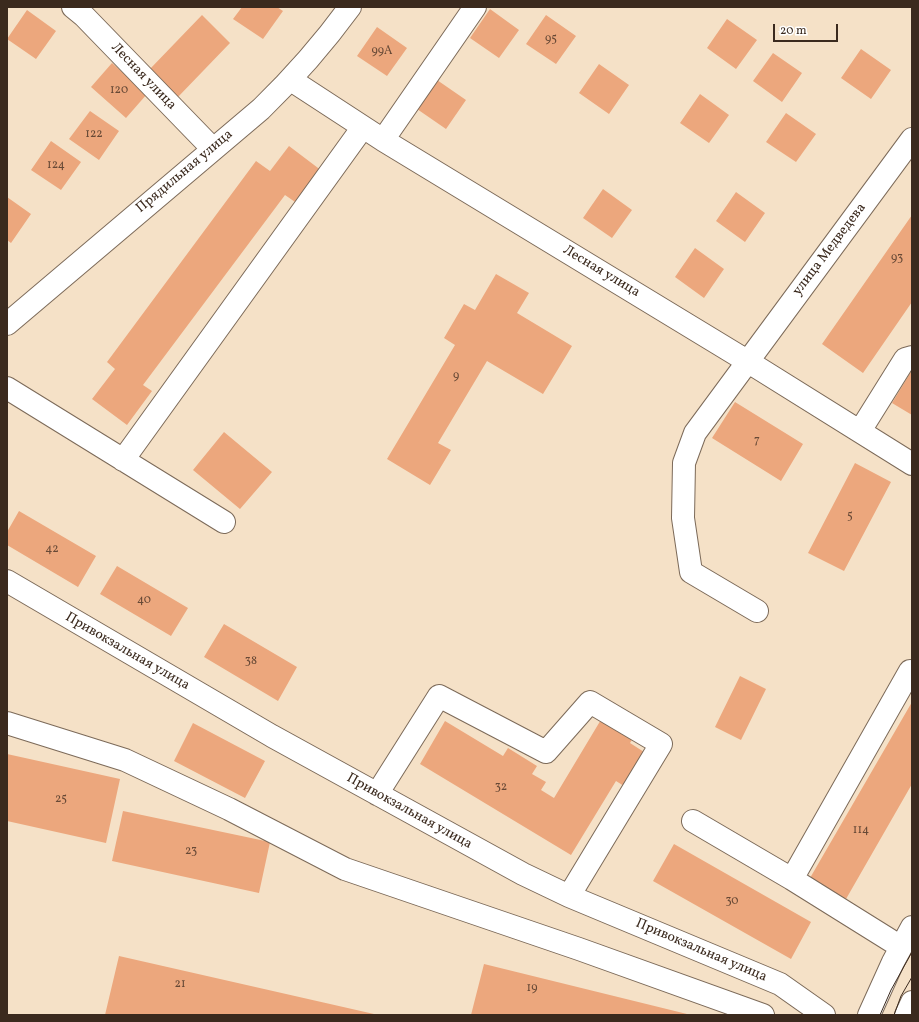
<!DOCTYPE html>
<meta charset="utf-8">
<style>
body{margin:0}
#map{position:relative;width:919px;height:1022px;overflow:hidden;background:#f5e1c7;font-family:Vollkorn,serif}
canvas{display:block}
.frame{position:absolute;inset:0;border:8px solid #3b2a1e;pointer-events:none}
.scale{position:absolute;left:773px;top:24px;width:65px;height:18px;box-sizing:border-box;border:2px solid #3b2a1e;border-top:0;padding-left:5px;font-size:12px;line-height:14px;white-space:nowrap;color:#3b2a1e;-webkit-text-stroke:3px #fff;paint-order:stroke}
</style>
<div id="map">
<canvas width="919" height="1022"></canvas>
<div class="frame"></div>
<div class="scale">20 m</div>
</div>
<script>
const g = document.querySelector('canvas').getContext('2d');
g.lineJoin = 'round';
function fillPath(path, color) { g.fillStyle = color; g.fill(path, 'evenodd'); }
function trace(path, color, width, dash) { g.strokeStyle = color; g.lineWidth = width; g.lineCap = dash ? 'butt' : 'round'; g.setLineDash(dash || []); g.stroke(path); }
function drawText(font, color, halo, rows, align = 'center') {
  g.font = font + ' Vollkorn,serif'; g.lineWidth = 3.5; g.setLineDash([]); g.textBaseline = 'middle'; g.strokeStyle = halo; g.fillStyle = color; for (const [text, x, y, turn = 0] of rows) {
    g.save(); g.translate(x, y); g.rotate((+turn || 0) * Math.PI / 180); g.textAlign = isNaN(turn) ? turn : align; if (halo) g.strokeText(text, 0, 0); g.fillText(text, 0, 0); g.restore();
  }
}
fillPath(new Path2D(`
 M242,7H277L283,11L263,39L233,19Z
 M490,9L519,30L499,58L470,38Z
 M27,10L56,31L36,59L7,39Z
 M202,15L230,43L177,98L149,70Z
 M546,15L576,36L556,64L526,44Z
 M727,19L757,40L736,69L707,48Z
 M377,27L407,48L387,76L357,56Z
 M861,49L891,70L871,99L841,78Z
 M773,53L802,73L782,102L753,81Z
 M112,63L147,94L126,118L91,87Z
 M599,64L629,85L609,114L579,93Z
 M437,80L466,100L446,129L417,109Z
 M700,94L729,115L709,143L680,123Z
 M90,111L119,131L99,160L69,139Z
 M786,113L816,134L796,162L766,142Z
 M51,141L81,162L61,190L31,170Z
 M289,146L322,171L298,204L285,195L143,385L152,391L127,425L92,399L115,369L107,362L256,161L270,171Z
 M603,189L632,210L612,238L583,218Z
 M736,192L765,213L745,242L716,221Z
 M7,197L31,214L11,243L7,240Z
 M912,215V302L863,373L822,344Z
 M695,248L724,269L704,298L675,277Z
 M496,274L529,293L517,313L572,346L543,394L487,361L438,443L451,450L430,485L387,459L455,345L444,338L464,304L475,310Z
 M912,370V415L892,403Z
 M735,402L803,444L781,481L712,438Z
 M224,432L272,472L240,509L193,470Z
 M855,463L891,482L844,571L808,553Z
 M19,511L96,556L78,587L7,545V532Z
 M117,566L188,608L171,636L100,594Z
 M224,624L297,667L278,701L204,657Z
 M740,676L766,689L741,740L715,727Z
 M912,702V784L846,899L810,878Z
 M602,718L633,738L630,743L644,752L624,786L616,781L571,855L420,764L445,721L503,756L508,748L537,766L532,774L546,782L541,790L554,798Z
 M193,723L265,761L245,798L174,761Z
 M7,754L120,779L106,843L7,821Z
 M123,811L270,842L259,893L112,861Z
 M674,844L811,922L791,959L653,881Z
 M119,956L374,1014V1015H105Z
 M484,964L687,1014V1015H471Z`), '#eca77d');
const minor = new Path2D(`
 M73,7L84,16L212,148
 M291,80L383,140L747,361L912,464
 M383,140L475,7
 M7,324L261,109C294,77 323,44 350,7
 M7,388L224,522
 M860,431L905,359L912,357
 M123,460L363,127
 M7,581L272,736L523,874L569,896L780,984L824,1015
 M757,611L691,572L683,518L684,463L695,433L912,139
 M7,723L125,760L229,809L345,869L579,949L763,1015
 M377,794L439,696L546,752L590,702L661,744L569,896
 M693,821L792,879
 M901,947L792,879L910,671L912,672
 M869,1015L893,962L912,927
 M906,1015L912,1002`);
trace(minor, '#7c6a59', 24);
trace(minor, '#fff', 22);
trace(new Path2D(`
 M880,1015L891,990L912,952
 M894,1015L901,996L912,977`), '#3b2a1e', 1);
drawText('12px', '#674936', null, [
 ["95",551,40],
 ["99А",382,52],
 ["120",119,91],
 ["122",94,135],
 ["124",56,166],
 ["93",897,259],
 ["9",456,377],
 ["7",757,441],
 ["5",850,517],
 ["42",52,550],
 ["40",144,601],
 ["38",251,662],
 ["32",501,788],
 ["25",61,800],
 ["114",861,831],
 ["23",191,852],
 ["30",732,902],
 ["21",180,985],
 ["19",532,989]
]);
drawText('14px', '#3b2a1e', '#fff', [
 ["Лесная улица",143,77,46],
 ["Прядильная улица",185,172,-40],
 ["улица Медведева",830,250,-53],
 ["Лесная улица",601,272,31],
 ["Привокзальная улица",127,652,30],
 ["Привокзальная улица",409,812,29],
 ["Привокзальная улица",701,951,23]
]);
</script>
